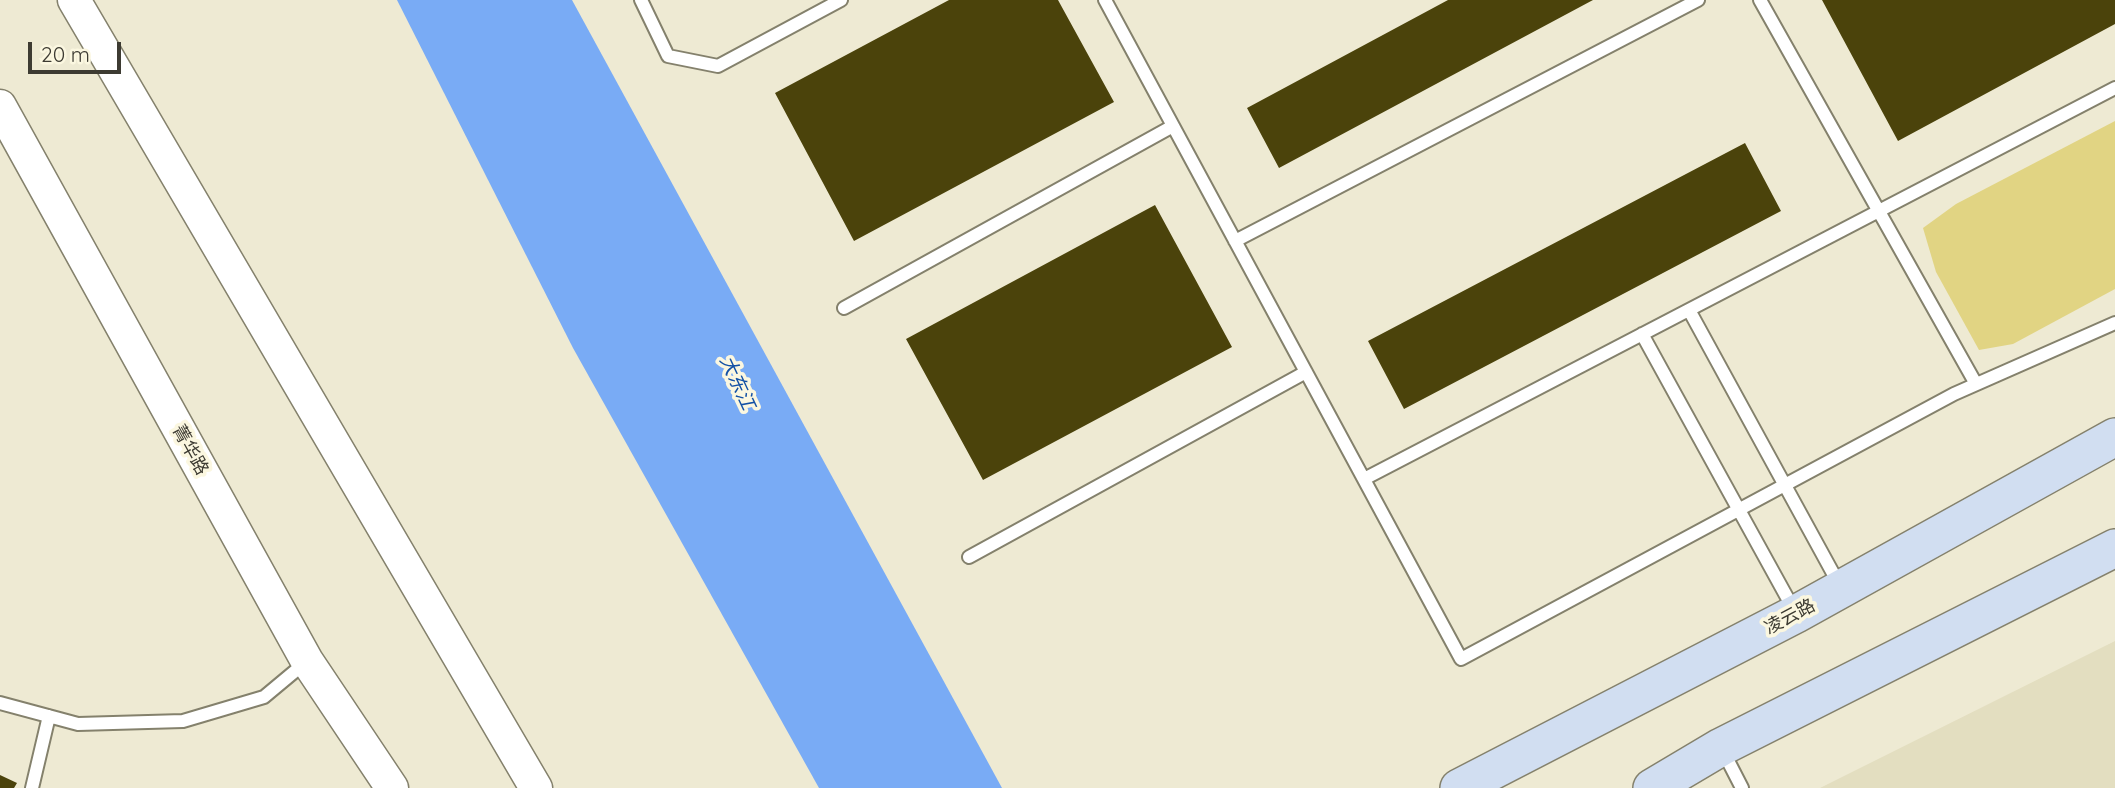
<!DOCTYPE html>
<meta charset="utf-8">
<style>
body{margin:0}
#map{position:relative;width:2115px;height:788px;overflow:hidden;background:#eeead3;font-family:Quicksand,sans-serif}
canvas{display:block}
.scale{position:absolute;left:28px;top:42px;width:93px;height:32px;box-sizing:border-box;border:4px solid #3d3b32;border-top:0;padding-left:9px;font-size:21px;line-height:24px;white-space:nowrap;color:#3d3b32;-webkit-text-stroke:5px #fbf7e0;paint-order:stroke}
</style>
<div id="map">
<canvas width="2115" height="788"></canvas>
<div class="scale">20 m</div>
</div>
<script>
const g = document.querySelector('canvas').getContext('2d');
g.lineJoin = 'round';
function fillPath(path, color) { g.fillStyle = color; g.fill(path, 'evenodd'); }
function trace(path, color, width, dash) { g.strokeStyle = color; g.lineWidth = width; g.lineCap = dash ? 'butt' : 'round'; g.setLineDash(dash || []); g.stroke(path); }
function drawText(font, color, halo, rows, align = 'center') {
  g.font = font + ' Quicksand,"Noto Sans SC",sans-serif'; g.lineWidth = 7; g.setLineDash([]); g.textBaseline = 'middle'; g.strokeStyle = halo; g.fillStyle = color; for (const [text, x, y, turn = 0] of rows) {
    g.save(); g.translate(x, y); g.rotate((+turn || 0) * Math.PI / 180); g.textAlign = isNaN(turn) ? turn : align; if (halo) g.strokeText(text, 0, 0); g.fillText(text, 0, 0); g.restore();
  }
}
fillPath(new Path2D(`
 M2115,641V788H1820Z`), '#e3dec0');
fillPath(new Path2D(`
 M2115,121V289L2013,344L1979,350L1936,272L1923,228L1956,204Z`), '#e1d483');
fillPath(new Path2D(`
 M397,0H572L1002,788H819L573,348Z`), '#79abf5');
fillPath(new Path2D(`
 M949,0H1058L1114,102L854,241L775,93Z
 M1448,0H1593L1279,168L1247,108Z
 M1822,0H2115V24L1898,141Z
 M1745,143L1781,211L1404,409L1368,341Z
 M1155,205L1232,347L983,480L906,339Z
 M0,775L17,783L14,788H0Z`), '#4b430b');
const service = new Path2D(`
 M641,0L668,56L718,66L841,0
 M1105,0L1461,659L1954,394L2115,323
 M1760,0L1976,384
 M1235,241L1698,0
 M844,308L1173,126
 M1689,310L1840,586
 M1642,334L1794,610
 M1364,479L2115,88
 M969,557L1306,372
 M0,703L78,724L183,721L264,697L306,662
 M1723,751L1742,788
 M32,788L49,716`);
const tertiary = new Path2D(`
 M74,0L536,788
 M0,106L307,661L392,788`);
const secondary = new Path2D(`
 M1459,788L1796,614L2115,437
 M1652,788L1721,747L2115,548`);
trace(service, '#84816c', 16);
trace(tertiary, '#84816c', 35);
trace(secondary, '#84816c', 40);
trace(service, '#fff', 12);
trace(tertiary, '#fff', 32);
trace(secondary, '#d1def1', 37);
drawText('18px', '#3d3b32', '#fbf7e0', [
 ["菁华路",190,450,61],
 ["凌云路",1790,617,-28]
]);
drawText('italic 19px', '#1250a5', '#fbf7e0', [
 ["大东江",737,383,65]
]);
</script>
